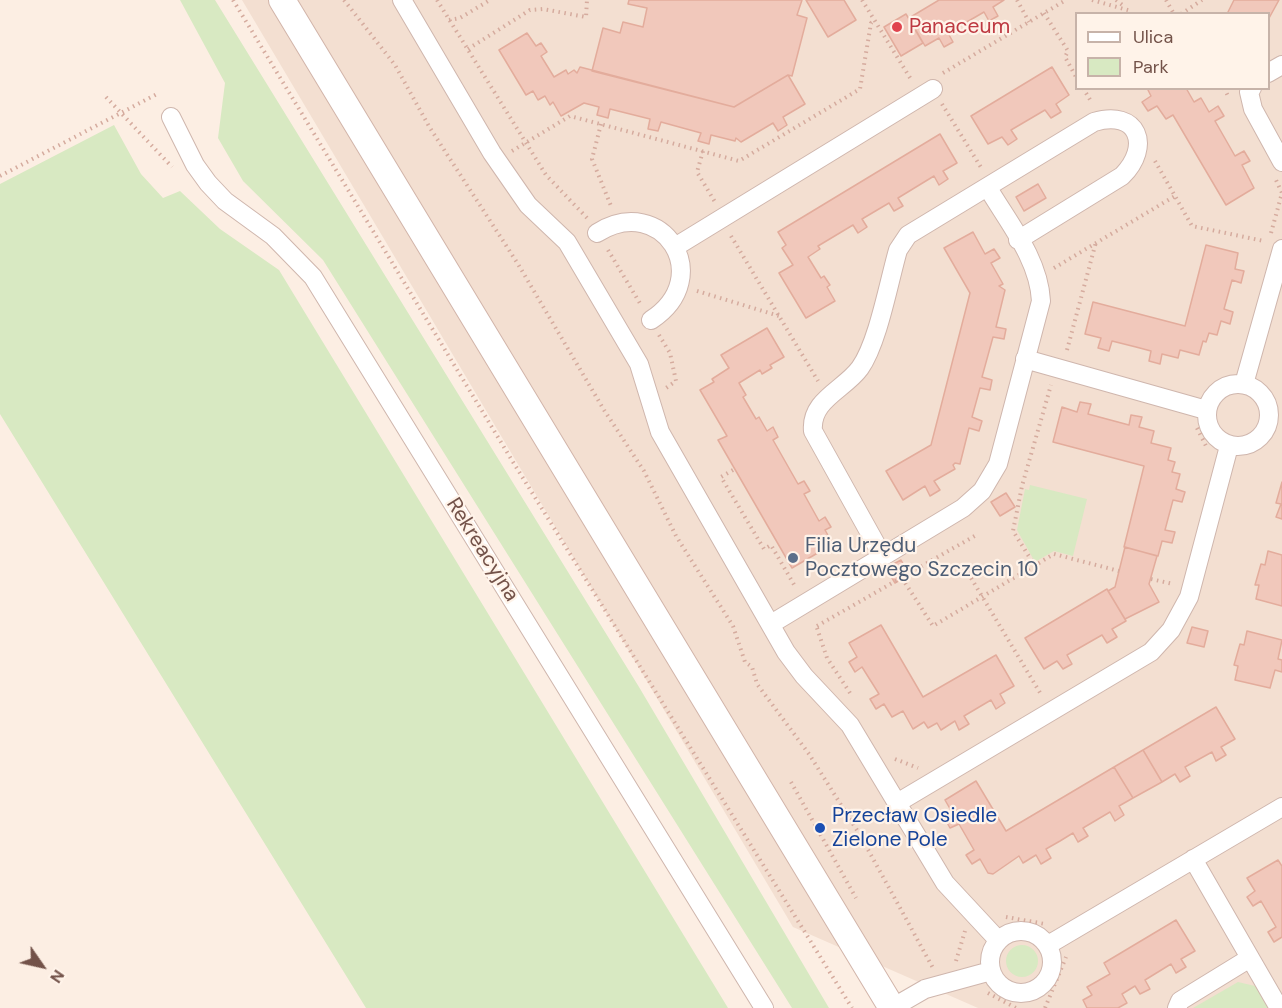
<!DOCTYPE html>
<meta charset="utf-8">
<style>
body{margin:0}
#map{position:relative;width:1282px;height:1008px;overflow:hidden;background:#fceee3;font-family:"DM Sans",sans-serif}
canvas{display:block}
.legend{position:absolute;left:1075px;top:12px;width:195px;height:78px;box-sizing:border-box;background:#fff3e9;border:2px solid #c7b3a9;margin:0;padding:8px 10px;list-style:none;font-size:18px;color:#735249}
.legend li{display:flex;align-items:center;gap:12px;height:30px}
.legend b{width:30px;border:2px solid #c7b3a9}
.north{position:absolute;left:12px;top:936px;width:60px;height:60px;-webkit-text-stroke:4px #fff3e9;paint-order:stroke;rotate:124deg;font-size:16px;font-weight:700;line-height:24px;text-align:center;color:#735249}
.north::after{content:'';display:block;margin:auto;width:21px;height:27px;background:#735249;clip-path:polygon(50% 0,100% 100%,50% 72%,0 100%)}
</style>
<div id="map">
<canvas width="1282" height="1008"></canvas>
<ul class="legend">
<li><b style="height:8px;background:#fff"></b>Ulica</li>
<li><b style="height:16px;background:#d8e9c2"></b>Park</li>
</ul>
<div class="north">N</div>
</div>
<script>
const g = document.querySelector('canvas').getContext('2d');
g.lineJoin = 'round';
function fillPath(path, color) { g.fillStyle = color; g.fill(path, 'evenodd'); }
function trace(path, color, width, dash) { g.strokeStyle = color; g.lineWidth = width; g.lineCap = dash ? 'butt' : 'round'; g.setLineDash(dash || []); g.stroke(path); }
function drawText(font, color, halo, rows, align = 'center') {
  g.font = font + ' "DM Sans",sans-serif'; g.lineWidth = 4.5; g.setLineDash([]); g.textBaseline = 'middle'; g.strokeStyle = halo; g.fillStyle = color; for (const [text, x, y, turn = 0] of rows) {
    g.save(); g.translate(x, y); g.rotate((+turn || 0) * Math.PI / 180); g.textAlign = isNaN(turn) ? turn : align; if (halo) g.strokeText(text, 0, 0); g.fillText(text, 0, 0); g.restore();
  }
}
fillPath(new Path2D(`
 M242,0H1282V1008H978L793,927ZM1076,14H1268V88H1076Z`), '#f3dfd1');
fillPath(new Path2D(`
 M180,0H215L639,687L829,1008H792L323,260L243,181L218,138L225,83Z
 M114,125L141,174L163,198L180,191L220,229L279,270L728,1008H366L0,414V184Z
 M1030,485L1087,499L1073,556L1054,551L1035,562L1017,530L1025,489L1029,490Z
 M1006 961a16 16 0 1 1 32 0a16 16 0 1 1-32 0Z
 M1238,982L1255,986L1269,1008H1193Z`), '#d8e9c2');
const building = new Path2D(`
 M629,0H802L797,15L807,18L792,76L788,75L734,107L592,71L603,28L620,33L623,22L643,27L647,8L628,4Z
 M806,0H844L856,20L828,37Z
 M939,0H1004L993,7L998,16L989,21L984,12L948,33L953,42L944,47L939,38L925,46L909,18Z
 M1234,0H1279L1268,20V14H1227Z
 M906,14L923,43L901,56L884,27Z
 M527,33L536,46L541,43L547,52L541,56L554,77L566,70L568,74L574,70L577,73L580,67L734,107L788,75L805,104L783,117L787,125L778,131L773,123L741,142L736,138L735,141L711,135L709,144L698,141L701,133L661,122L658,131L648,129L650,119L610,109L608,118L597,115L599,107L584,103L561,116L553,102L550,105L545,96L538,100L533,91L526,95L499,50Z
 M1052,67L1069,95L1056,104L1061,112L1051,118L1045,110L1011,130L1017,139L1008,145L1002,137L988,144L971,116Z
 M1147,88H1186L1194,102L1201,98L1209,112L1218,106L1224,116L1215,121L1235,156L1244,151L1250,161L1242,165L1254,188L1226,205L1173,115L1166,119L1157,106L1148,111L1142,102L1151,96Z
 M940,134L957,163L943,171L948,179L939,185L934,176L898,198L903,206L894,211L889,203L862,219L867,227L858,233L853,225L818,246L820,249L808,257L821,278L824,276L830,285L827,287L835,301L806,318L779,273L793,265L782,248L786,245L778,232Z
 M1038,184L1046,198L1024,211L1016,197Z
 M973,232L985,254L994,249L1000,258L991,263L1003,284L999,286L1005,290L996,327L1006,329L1004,339L993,337L982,377L992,380L990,390L980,388L972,417L982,421L979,431L969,428L960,464L955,463L953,465L955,469L934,481L940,490L930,496L925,486L903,500L886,471L931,445L970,293L944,248Z
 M1206,245L1238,253L1235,269L1244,271L1241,283L1232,280L1224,309L1233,312L1230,324L1221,321L1217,335L1209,333L1206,342L1203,341L1199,355L1180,350L1178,358L1162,354L1160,364L1149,361L1151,351L1136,347L1112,341L1109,351L1098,348L1101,338L1085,334L1093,302L1185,326Z
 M767,328L784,357L770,365L772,368L762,374L760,370L739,383L746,395L743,397L756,419L759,417L767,431L773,427L778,437L773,440L798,484L804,481L810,491L804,494L819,521L825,517L831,527L825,530L833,544L792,568L718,440L727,436L700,390L714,382L712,379L729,368L721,355Z
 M1080,402L1091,404L1088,414L1129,425L1131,415L1142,417L1139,427L1154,431L1151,443L1171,448L1168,460L1175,462L1172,472L1180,474L1176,489L1185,492L1182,502L1173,500L1165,530L1175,532L1172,543L1162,541L1158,556L1124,547L1144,466L1053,442L1062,407L1077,412Z
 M1282,482V519L1276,517L1281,504L1276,503Z
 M1006,493L1015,507L1000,516L991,502Z
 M1125,547L1157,556L1149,584L1159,602L1125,619L1108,591L1115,587Z
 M1268,551L1282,555V606L1256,599L1259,585H1255L1261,564L1265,565Z
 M901,560L909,574L895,583L886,568Z
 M1107,589L1126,621L1112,629L1117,637L1107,643L1102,635L1067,655L1072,664L1063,669L1057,661L1044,669L1025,638Z
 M881,625L923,697L996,655L1014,686L1000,694L1005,703L996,709L991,700L964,716L969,724L959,730L955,721L941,730L937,723L928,728L924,722L913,729L903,711L892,717L884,704L876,709L870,699L879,694L862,667L855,672L849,662L857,657L849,643Z
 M1192,627L1208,631L1204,647L1187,643Z
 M1247,631L1282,640L1278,659L1282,660V672L1275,670L1270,688L1235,680L1238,666L1234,665L1240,644L1244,645Z
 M1216,707L1235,739L1221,747L1226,755L1216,761L1212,752L1185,767L1190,776L1180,782L1175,774L1162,782L1143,750Z
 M1143,750L1162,782L1133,798L1114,767Z
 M1114,767L1133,798L1119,806L1124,815L1115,821L1110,812L1083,828L1088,836L1078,842L1073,833L1060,841L1046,849L1051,858L1041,864L1036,855L1023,863L1019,856L993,874L988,873L980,859L972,864L966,855L974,850L959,824L950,828L945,819L953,814L945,800L976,781L1006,831Z
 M1278,860L1282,866V937L1274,942L1268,932L1276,927L1261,901L1253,906L1247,897L1255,891L1247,878Z
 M1176,920L1195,951L1181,959L1186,967L1176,973L1171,964L1145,980L1150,989L1140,994L1135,986L1122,994L1127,1003L1118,1008H1087L1083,1000L1092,995L1087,987L1110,974L1104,963Z`);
fillPath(building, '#f1c8bb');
trace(building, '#e3ac9c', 1.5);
const street = new Path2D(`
 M402,0L492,153L528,205L567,242L639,364L660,432L786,652L804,676L850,725L945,883L998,940
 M1268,73L1282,65
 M1252,88L1249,92L1253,109L1282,162
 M171,117L195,165L208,183L225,201L273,236L313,277L764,1008
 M597,233C662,192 717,277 651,320
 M675,247L933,89
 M1025,359L1206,410
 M1207 415a31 31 0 1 1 62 0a31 31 0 1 1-62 0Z
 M1244,384L1282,249
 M882,555L813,431C810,400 844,390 860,368C878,343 889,281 898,250L908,235L1094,122C1138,109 1152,146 1122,176L1018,240
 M771,624L963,508L982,491L998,464L1041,301C1039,259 1008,222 988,188
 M897,803L1151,652L1171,630L1189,597L1229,446
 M1193,859L1279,1008
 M990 962a31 31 0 1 1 62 0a31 31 0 1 1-62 0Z
 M1048,945L1282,807
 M892,1008L925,989L991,971
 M1177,1008L1180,1001L1250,958`);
const secondary = new Path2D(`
 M282,0L892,1008`);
trace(street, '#cfb6ad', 20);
trace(secondary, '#d2b5aa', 28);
trace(new Path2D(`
 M233,0L513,462L852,1008
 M344,0L395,65L430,128L518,264L604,410L644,471L676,536L733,626L745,662L752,667L757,684L809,754L860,835L933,968
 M437,0L546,175L588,219
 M862,0L912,81
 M1017,0L1029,22
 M1092,0L1131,11
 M1116,0L1125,7
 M1166,0L1174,14
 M1044,13L1068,51L1065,57L1076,77
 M1181,14L1202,0
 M449,20L460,18L490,0
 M468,49L530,10L543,9L586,17L587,0
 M943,73L1066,0
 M1083,88L1092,103
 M1224,88L1229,98
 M106,97L172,167
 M942,104L982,169
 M601,124L592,159L611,206
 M512,151L570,116L739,161L860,89L871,23L875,20
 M703,151L697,172L715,202
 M1155,161L1192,226L1264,241
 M0,176L159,93
 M1271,233L1282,193L1276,180
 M731,236L818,381
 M608,250L641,305
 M1054,268L1175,196
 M697,291L779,316
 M659,335L670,353L676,381L666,388
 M1067,350L1096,242
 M1197,428L1207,448
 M733,470L721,477L764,549L771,545L796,588
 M1035,566L1013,531L1022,486L1051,385
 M968,573L1042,696
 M902,578L933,626L1054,554L1119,571
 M1151,579L1173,584
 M817,626L978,534
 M817,628L827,658L852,696
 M895,759L918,768
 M791,782L856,898
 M1006,917L1045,924
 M956,961L965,931
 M988,993L1016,1008
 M1045,1008L1066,957`), '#d5ab9e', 4, [1.5, 4.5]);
trace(street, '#fff', 18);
trace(secondary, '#fff', 26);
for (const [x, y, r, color] of [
 [897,27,6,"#e0444e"],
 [793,558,6,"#5c6f8a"],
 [820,828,6,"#1a4fb4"]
]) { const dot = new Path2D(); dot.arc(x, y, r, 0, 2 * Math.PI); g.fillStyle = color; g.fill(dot); trace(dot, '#fff3e9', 2); }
drawText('21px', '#be3a42', '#fff3e9', [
 ["Panaceum",909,27]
], 'left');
drawText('21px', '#4e5e75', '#fff3e9', [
 ["Filia Urzędu",805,546],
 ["Pocztowego Szczecin 10",805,570]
], 'left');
drawText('21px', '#735249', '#fff3e9', [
 ["Rekreacyjna",482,550,58]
]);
drawText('21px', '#164399', '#fff3e9', [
 ["Przecław Osiedle",832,816],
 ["Zielone Pole",832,840]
], 'left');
</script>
